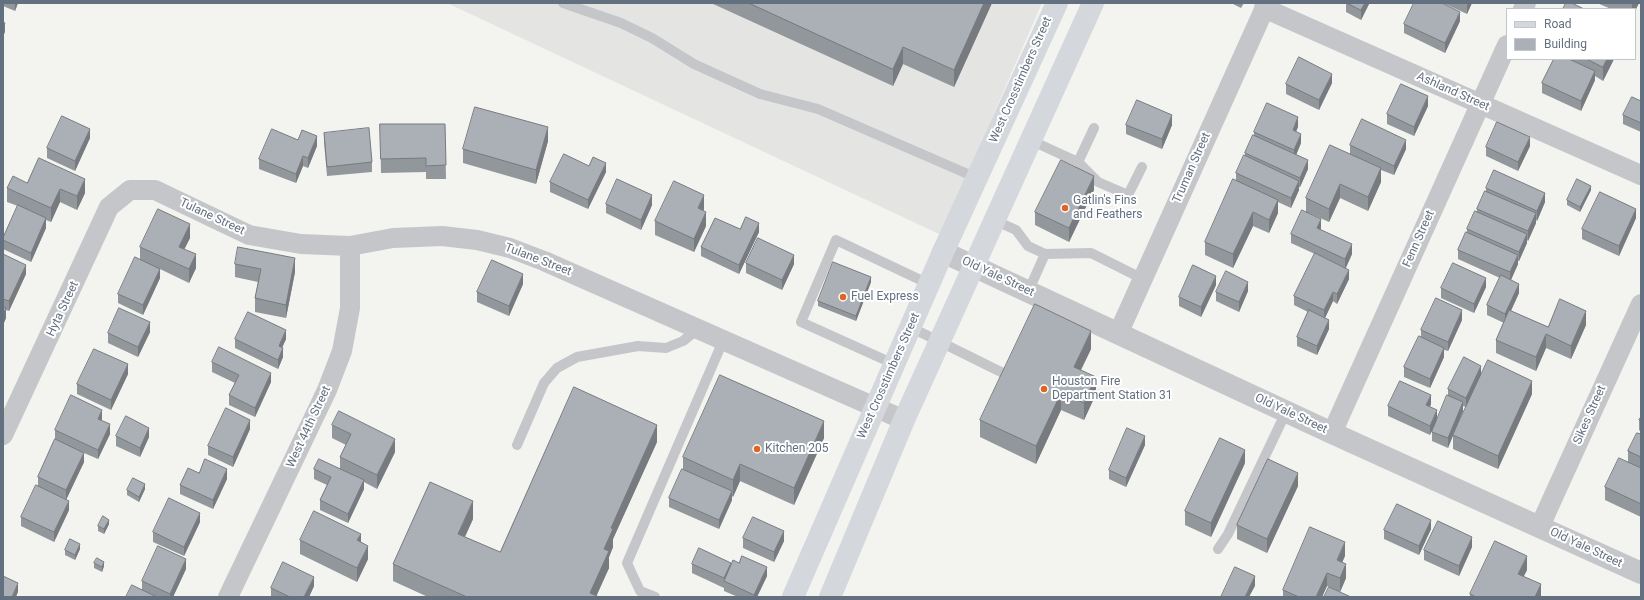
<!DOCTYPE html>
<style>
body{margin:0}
#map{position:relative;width:1644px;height:600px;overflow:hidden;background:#f3f4f0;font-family:Roboto,sans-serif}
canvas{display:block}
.frame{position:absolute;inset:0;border:4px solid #637080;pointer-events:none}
.legend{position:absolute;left:1506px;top:8px;width:130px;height:52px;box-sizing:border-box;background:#fff;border:1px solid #c1c6cc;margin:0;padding:5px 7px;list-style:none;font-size:12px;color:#637080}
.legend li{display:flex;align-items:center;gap:8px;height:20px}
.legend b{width:20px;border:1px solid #c1c6cc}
</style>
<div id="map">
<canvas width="1644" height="600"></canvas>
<div class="frame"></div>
<ul class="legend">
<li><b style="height:5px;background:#d4d7dc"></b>Road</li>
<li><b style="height:11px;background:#aab0b5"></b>Building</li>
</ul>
</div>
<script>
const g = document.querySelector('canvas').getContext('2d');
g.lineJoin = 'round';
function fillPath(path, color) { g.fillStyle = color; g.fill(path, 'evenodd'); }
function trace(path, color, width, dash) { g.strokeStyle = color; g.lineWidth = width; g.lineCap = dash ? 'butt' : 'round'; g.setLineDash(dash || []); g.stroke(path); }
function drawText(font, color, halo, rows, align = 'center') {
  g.font = font + ' Roboto,sans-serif'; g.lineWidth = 4; g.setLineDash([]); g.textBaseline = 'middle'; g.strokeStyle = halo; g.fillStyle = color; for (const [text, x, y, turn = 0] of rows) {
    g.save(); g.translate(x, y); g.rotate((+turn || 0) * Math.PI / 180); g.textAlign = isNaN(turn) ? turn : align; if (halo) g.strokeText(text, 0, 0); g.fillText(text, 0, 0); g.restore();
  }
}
fillPath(new Path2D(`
 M447,3H1042L941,235Z`), '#e4e5e3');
trace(new Path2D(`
 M563,3L621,23L652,38L694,64L760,94L818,109L977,178
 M1030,140L1078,162L1094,128
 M1078,162L1098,182L1128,195L1142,167
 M994,220L1016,230L1028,246L1045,254
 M1028,292L1045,254L1091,253L1143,279
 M910,327L1003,373
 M894,364L801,322L836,240L929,284
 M517,445L544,383L557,368L577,357L638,346L666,348L683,341L698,329
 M1218,549L1228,534L1286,412
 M655,597L640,591L627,563L723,341`), '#c4c6ca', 10);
trace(new Path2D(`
 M1264,8L1641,175
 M1523,9L1526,3
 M1118,334L1267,3
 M1332,433L1507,45
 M3,435L109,207L130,190H155L249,235L301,244L350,246L393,238L442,236L477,240L510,248L544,261L904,420
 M1540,526L1641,304
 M228,597L327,390L342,351L350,308V246`), '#c4c6ca', 20);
trace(new Path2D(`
 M943,252L1332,433L1641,573`), '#c4c6ca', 22);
trace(new Path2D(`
 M793,597L943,252L1057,3
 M830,597L904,420L1093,3`), '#d4d7dc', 22);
fillPath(new Path2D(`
 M3,3H18L15,11L3,6Z
 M711,3H992L954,87L903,64L893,86Z
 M1231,3H1244L1241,8Z
 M1346,3H1369V4L1361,20L1346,12Z
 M1443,3H1472L1467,14Z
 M1597,3H1639L1635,11V9H1611Z
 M1460,21L1445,53L1404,33V24Z
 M1554,59H1614L1603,81L1595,76V80L1581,111L1542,93V83Z
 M1332,83L1319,110L1286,94V84Z
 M1641,101V132L1623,124V115Z
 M1428,106L1414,136L1387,124V114Z
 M380,124H445L446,179H426V172L381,173Z
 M1126,125H1172L1162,149L1126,134Z
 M1298,127L1296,131L1301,143L1296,155L1308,169L1300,187H1299V190L1291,208L1278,202V213L1269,233L1253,226L1233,268L1205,255V242L1236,180V173L1245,156V153L1254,136V132Z
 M324,133L372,162V172L327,176L324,142Z
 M90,138L75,171L47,158V148Z
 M298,140L317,146L308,168L303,166L296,183L259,169V159Z
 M548,141L536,184L463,163V149Z
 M1350,145L1406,149L1394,175L1381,170V182L1368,211L1340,198L1329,222L1309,213L1321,228V230L1352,254L1346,268L1349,279L1337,304L1333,301L1325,318L1329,329L1317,355L1297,346V337L1308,312L1294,305V296L1315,254L1291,243V234L1306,212V198L1350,154Z
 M1530,146L1518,171L1486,156V147Z
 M589,166L606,172L588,209L550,192V182Z
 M27,183L85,193L77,210L60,202L51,222L46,220V228L31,262L3,249V238L18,206L7,202V188Z
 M1486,188L1545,202L1537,221L1536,220V223L1528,241L1527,240V243L1519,261H1518V264L1511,280L1519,293L1511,311L1548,327L1586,325L1571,359L1546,348L1536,371L1496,353V340L1504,323L1487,315V305L1500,278L1458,259V250L1467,232V229L1477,212V209L1486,191Z
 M1094,190L1069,242L1035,225V212Z
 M1591,190L1580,212L1567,205V200Z
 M606,204L652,205L641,230L606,213Z
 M704,209L703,211L706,226L694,252L655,235V221Z
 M1636,218L1619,256L1582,239V229Z
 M740,229L759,232L739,274L701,256V247Z
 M190,238L184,249L196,268L189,283L160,269V278L143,315L118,303V294L140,260V247Z
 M3,254L26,274L9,311L6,310V318L3,325Z
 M746,263L794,264L782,290L746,273Z
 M235,264L295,272L286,318L255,312V298L258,282L235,277Z
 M871,282L856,321L818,306V301Z
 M523,284L509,316L477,302V292Z
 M1216,285L1201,317L1179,306V297Z
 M1486,287L1474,313L1441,298V288Z
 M1248,291L1239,312L1216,301V292Z
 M1462,320L1448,351L1444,350V357L1430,388L1404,377V367L1421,337V330Z
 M150,332L138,357L108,343V333Z
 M235,339H286L282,347L283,357L278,369L235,348Z
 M1091,349L1081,370L1096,394L1084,420L1061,410L1036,464L980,437V420Z
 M212,362L271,382L255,417L229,405V395L235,383L212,372Z
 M1481,366L1466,407L1463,406V411L1455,431L1532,394L1498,469L1453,449V435L1448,448L1432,441V432L1448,396V389Z
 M128,374L111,410L77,394V384Z
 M1431,404L1430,407V435L1388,416V406Z
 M1641,417V432L1639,430V420Z
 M102,419L101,420L110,434L98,459L84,453V462L66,500L69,510L54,542L21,526V517L38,486V477L55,439V430Z
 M332,425L395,452L377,489L364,482V489L348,523L320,510V500L327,485L314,479V469L340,468V457L346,445L332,438Z
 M250,429L233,467L208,455V446Z
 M1641,434V517L1605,500V487L1628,462V451Z
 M116,436L149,437L140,457L116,446Z
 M824,438L794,505L740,481L733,497L732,496V500L719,529L669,507V498L683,470V457Z
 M657,442L613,539V547L609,557V568L596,596L599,597H428L393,581V564L473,519L465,537L500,552Z
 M1145,445L1126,487L1109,479V470Z
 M1245,463L1211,537L1185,525V511Z
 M199,473L227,479L213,509L180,494V485Z
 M1298,486L1267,553L1237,539V525Z
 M145,489L139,502L127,495V490Z
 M200,522L184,556L153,542V532Z
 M109,524L104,534L98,531V526Z
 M1431,529L1419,555L1384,539V530Z
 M743,538L784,541L774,562L743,548Z
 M300,540L368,559L357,582L300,554Z
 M1472,547L1459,576L1424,560V550Z
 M80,549L75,560L65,555V550Z
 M1345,556L1342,562L1346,578L1340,592L1327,586L1322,597H1283V590Z
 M94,563L104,566L102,572L94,568Z
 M739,563L767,576L757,597H738L724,591V588L692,573V564L731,566Z
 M186,569L173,597H126L142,590V581Z
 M1527,570L1523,577L1541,597H1470V594Z
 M314,586L309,597H271V588Z`), '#92979c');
fillPath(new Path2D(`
 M15,3H18L15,11Z
 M984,3H992L954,87V70Z
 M1365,3H1369V4L1361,20V10Z
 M1468,3H1472L1467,14V5Z
 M1632,3H1639L1635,11V9H1632Z
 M1460,12V21L1445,53V43Z
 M5,23V32L3,37V28Z
 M903,47V64L893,86V69Z
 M1607,59H1614L1603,81V67Z
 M1595,71V80L1581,111V101Z
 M1332,74V83L1319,110V100Z
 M1428,96V106L1414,136V127Z
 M1172,115V125L1162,149V139Z
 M1298,117V127L1293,139V130Z
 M548,127V141L536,184V170Z
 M90,129V138L75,171V161Z
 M1301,134V143L1294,160V150Z
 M317,136V146L308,168V158Z
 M1530,137V146L1518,171V162Z
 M1406,140V149L1394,175V166Z
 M303,156V166L296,183V174Z
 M1308,160V169L1300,187V178Z
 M606,163V172L588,209V200Z
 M1381,168V182L1368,211V197Z
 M1094,176V190L1069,242V228Z
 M85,179V193L77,210V196Z
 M1299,181V190L1291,208V198Z
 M1340,184V198L1329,222V209Z
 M1591,186V190L1580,212V207Z
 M60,189V202L51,222V208Z
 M1545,193V202L1537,221V211Z
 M652,195V205L641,230V220Z
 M704,195V209L698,222V208Z
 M1278,200V213L1269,233V220Z
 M1636,209V218L1619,256V246Z
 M706,212V226L694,252V239Z
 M1253,212V226L1233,268V254Z
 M1536,213V223L1528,241V231Z
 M46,218V228L31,262V253Z
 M1321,219V228L1317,237V228Z
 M759,223V232L739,274V265Z
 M190,224V238L179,260V247Z
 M1527,234V243L1519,261V252Z
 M1352,244V254L1345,269V259Z
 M196,254V268L189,283V269Z
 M794,255V264L782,290V280Z
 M1518,255V264L1510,282V272Z
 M295,258V272L286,318V305Z
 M26,265V274L9,311V301Z
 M160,269V278L143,315V305Z
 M1349,270V279L1337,304V294Z
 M523,274V284L509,316V306Z
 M1216,276V285L1201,317V307Z
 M871,277V282L856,321V316Z
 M1486,278V287L1474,313V304Z
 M1248,282V291L1239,312V302Z
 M1519,284V293L1505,323V314Z
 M1333,292V301L1324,320V310Z
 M6,308V318L3,325V315Z
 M1462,310V320L1448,351V342Z
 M1586,311V325L1571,359V346Z
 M1329,320V329L1317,355V346Z
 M150,322V332L138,357V347Z
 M286,330V339L279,355V346Z
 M1091,331V349L1074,384V367Z
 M1546,334V348L1536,371V357Z
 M283,348V357L278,369V360Z
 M1444,348V357L1430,388V379Z
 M128,364V374L111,410V400Z
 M1481,366V375L1466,407V398Z
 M271,373V382L255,417V408Z
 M1096,377V394L1084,420V403Z
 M1532,381V394L1498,469V456Z
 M1061,393V410L1036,464V446Z
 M1431,395V404L1426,415V405Z
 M1463,402V411L1448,448V438Z
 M102,410V419L98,428V419Z
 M1437,410V420L1430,435V426Z
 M250,420V429L233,467V457Z
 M824,421V438L794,505V488Z
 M110,424V434L98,459V450Z
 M657,425V442L613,539V547L609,557V568L596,597L590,593L611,528Z
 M149,428V437L140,457V448Z
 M1145,436V445L1126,487V478Z
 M395,439V452L377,489V475Z
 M1245,450V463L1211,537V523Z
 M84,453V462L66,500V490Z
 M740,464V481L733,497V480Z
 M227,469V479L213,509V500Z
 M1298,473V486L1267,553V539Z
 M364,480V489L348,523V514Z
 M145,484V489L139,502V497Z
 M732,491V500L719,529V520Z
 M69,501V510L54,542V532Z
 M473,501V519L458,551V534Z
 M200,513V522L184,556V547Z
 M109,520V524L104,534V529Z
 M1431,520V529L1419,555V546Z
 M784,531V541L774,562V552Z
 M361,534V548L357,540Z
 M1472,537V547L1459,576V566Z
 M1345,542V556L1337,574V560Z
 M80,544V549L75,560V555Z
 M368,546V559L357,582V568Z
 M1527,556V570L1518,588V574Z
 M186,559V569L173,597H170V594Z
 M104,562V566L102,572V567Z
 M731,563V572L724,581V578Z
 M1346,564V578L1340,592V578Z
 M767,567V576L757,597H754V595Z
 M1327,573V586L1322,597H1316Z
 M1255,576V586L1249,597H1245Z
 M314,577V586L309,597H304Z
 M18,583V592L16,597H12Z
 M1541,584V597H1535Z`), '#777b7f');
const building = new Path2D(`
 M749,3H984L954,70L903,47L893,69Z
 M1347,3H1365L1361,10Z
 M1414,3H1442L1460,12L1445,43L1404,24Z
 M1566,3H1572L1584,9H1563Z
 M3,22L5,23L3,28Z
 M1299,57L1332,74L1319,100L1286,84Z
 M1554,59H1569L1595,71L1581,101L1542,83Z
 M1587,59H1607L1603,67Z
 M1401,84L1428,96L1414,127L1387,114Z
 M1632,97L1641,101V123L1623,115Z
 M1137,100L1172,115L1162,139L1126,125Z
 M1267,103L1298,117L1293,130L1301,134L1294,150L1254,132Z
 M475,107L548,127L536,170L463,149Z
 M62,116L90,129L75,161L47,148Z
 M1362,119L1406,140L1394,166L1350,145Z
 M1497,122L1530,137L1518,162L1486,147Z
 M380,124H445L446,165L426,166V158L381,159Z
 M369,128L372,162L327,167L324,133Z
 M272,129L298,140L302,130L317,136L308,158L303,156L296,174L259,159Z
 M1253,135L1308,160L1300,178L1245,153Z
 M1330,145L1381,168L1368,197L1340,184L1329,209L1306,198Z
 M564,154L589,166L593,157L606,163L588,200L550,182Z
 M1244,155L1299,181L1291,198L1236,173Z
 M39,158L85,179L77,196L60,189L51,208L7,188L13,176L27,183Z
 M1061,160L1094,176L1069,228L1035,212Z
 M1494,170L1545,193L1537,211L1486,188Z
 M617,179L652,195L641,220L606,204Z
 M1233,179L1278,200L1269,220L1253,212L1233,254L1205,242Z
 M1577,179L1591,186L1580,207L1567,200Z
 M674,181L704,195L698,208L706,212L694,239L655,221Z
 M1485,191L1536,213L1528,231L1477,209Z
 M1600,192L1636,209L1619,246L1582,229Z
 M18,205L46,218L31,253L3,240V238Z
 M158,209L190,224L179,247L196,254L189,269L140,247Z
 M1302,210L1321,219L1317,228L1352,244L1345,259L1291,234Z
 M1475,211L1527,234L1519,252L1467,229Z
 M746,217L759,223L739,265L701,247L715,218L740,229Z
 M1466,232L1518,255L1510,272L1458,250Z
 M758,238L794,255L782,280L746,263Z
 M238,247L295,258L286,305L255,298L261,269L235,264Z
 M1315,253L1349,270L1337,294L1333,292L1324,310L1294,296Z
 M3,254L26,265L9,301L3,299Z
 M135,257L160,269L143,305L118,294Z
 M492,260L523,274L509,306L477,292Z
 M833,262L871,277L856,316L818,301Z
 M1453,263L1486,278L1474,304L1441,288Z
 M1193,265L1216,276L1201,307L1179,297Z
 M1226,271L1248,282L1239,302L1216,292Z
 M1501,275L1519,284L1505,314L1487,305Z
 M1436,298L1462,310L1448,342L1421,330Z
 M1560,299L1586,311L1571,346L1546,334L1536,357L1496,340L1509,310L1548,327Z
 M1035,304L1091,331L1074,367L1096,377L1084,403L1061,393L1036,446L980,420Z
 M3,307L6,308L3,315Z
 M119,308L150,322L138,347L108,333Z
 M1309,310L1329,320L1317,346L1297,337Z
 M248,312L286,330L279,346L283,348L278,360L235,339Z
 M1419,336L1444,348L1430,379L1404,367Z
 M219,347L271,373L255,408L229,395L239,375L212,362Z
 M94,349L128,364L111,400L77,384Z
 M1464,357L1481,366L1466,398L1448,389Z
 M1488,360L1532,381L1498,456L1453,435Z
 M720,375L824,421L794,488L740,464L733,480L683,457Z
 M1400,381L1431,395L1426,405L1437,410L1430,426L1388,406Z
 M574,387L657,425L611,528L613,529L604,549L609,551L590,593L599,597H467L393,564L430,482L473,501L458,534L500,552Z
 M71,395L102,410L98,419L110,424L98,450L55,430Z
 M1447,395L1463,402L1448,438L1432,432Z
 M226,408L250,420L233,457L208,446Z
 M339,411L395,439L377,475L340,457L351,434L332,425Z
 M126,416L149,428L140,448L116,436Z
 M1641,417V422L1639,420Z
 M1127,428L1145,436L1126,478L1109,470Z
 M1637,433L1641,434V457L1628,451Z
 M1220,438L1245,450L1211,523L1185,511Z
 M55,439L84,453L66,490L38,477Z
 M1619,458L1641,468V504L1605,487Z
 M205,459L227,469L213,500L180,485L188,468L199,473Z
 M319,459L364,480L348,514L320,500L331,477L314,469Z
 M1268,459L1298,473L1267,539L1237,525Z
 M682,469L732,491L719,520L669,498Z
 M133,478L145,484L139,497L127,490Z
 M36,485L69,501L54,532L21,517Z
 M169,498L200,513L184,547L153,532Z
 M1397,504L1431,520L1419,546L1384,530Z
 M314,511L361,534L357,540L368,546L357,568L300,540Z
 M103,516L109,520L104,529L98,526Z
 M753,517L784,531L774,552L743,538Z
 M1438,521L1472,537L1459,566L1424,550Z
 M1310,527L1345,542L1337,560L1346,564L1340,578L1327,573L1316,597H1299L1283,590Z
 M70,539L80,544L75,555L65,550Z
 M1495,541L1527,556L1518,574L1541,584L1535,597H1476L1470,594Z
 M158,546L186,559L170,594L142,581Z
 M699,548L731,563L724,578L692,564Z
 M742,556L767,567L754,595L724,581L733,560L739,563Z
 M97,558L104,562L102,567L94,563Z
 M283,562L314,577L304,597H290L271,588Z
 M1235,567L1255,576L1245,597H1221Z
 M3,576L18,583L12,597H3Z
 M132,585L157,597H126Z
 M1329,587L1351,597H1324Z`);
fillPath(building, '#aab0b5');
trace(building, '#777b7f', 1);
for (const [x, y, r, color] of [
 [1065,208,4,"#e06423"],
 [843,297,4,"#e06423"],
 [1044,389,4,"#e06423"],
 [757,449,4,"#e06423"]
]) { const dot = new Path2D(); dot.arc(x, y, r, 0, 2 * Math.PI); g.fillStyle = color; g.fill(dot); trace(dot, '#fff', 1.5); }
drawText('12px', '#637080', '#fff', [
 ["West Crosstimbers Street",1021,80,-66],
 ["Ashland Street",1453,92,24],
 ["Truman Street",1192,168,-66],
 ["Tulane Street",212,217,25],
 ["Fenn Street",1419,239,-66],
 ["Tulane Street",538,260,21],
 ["Old Yale Street",998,277,25],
 ["Hyta Street",63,309,-65],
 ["West Crosstimbers Street",889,376,-66],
 ["Old Yale Street",1291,414,25],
 ["Sikes Street",1590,415,-66],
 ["West 44th Street",309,427,-65],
 ["Old Yale Street",1586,548,25]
]);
drawText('12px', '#637080', '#fff', [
 ["Gatlin's Fins",1073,201],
 ["and Feathers",1073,215],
 ["Fuel Express",851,297],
 ["Houston Fire",1052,382],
 ["Department Station 31",1052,396],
 ["Kitchen 205",765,449]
], 'left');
</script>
